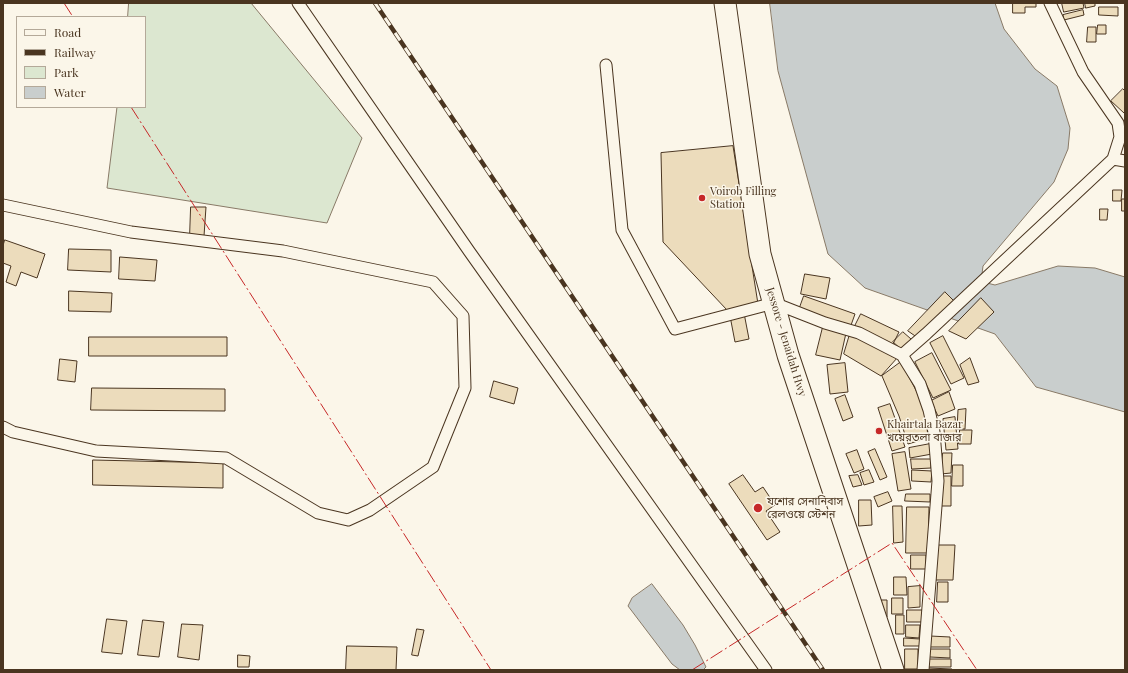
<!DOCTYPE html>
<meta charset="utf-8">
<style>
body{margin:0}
#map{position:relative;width:1128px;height:673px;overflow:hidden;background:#fbf6e9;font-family:"Playfair Display",serif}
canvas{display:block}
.frame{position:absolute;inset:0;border:4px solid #4a3520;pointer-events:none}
.legend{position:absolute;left:16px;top:16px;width:130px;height:92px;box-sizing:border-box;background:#fbf6e9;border:1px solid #b4a999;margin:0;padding:5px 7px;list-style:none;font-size:12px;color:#4a3520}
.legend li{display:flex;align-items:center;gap:8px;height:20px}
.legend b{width:20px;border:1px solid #b4a999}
</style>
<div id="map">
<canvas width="1128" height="673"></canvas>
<div class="frame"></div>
<ul class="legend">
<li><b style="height:5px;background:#fbf6e9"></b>Road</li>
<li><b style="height:5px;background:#4a3520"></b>Railway</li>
<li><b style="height:11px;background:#dce7d0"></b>Park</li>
<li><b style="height:11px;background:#c9cecd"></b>Water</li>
</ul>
</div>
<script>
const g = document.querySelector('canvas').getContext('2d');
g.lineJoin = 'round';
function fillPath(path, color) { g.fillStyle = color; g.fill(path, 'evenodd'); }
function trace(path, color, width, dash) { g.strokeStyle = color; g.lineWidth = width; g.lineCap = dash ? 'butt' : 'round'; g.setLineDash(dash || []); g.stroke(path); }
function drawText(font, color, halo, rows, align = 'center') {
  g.font = font + ' "Playfair Display","Noto Sans Bengali",serif'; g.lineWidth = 3; g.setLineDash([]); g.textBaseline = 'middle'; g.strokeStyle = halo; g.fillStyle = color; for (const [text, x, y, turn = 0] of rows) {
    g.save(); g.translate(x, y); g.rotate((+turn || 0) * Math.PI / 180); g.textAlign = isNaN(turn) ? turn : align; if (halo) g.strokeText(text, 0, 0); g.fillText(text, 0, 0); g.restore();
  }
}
const green = new Path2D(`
 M129,3H251L362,138L327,223L107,188L117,107H145V17H128Z`);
fillPath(green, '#dce7d0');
trace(green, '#887966', 1);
const water = new Path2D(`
 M770,3H995L1004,29L1035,69L1057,86L1070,128L1068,149L1054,182L983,266L982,274L987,283L995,285L1058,266L1095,268L1125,277V412L1036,387L995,334L865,288L828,254L778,71Z
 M652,584L683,625L695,645L706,667L703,670H680L672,664L628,606L632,598Z`);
fillPath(water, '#c9cecd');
trace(water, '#887966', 1);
const building = new Path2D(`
 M1013,3H1036V7H1025V13H1013Z
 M1062,3H1083L1084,8L1064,12Z
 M1085,3H1095V6L1086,8Z
 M1099,7H1118V16L1099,15Z
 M1083,10L1084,15L1064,20L1063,15Z
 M1098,25H1106V34H1097Z
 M1088,27H1096V42H1087Z
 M1123,89L1125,91V112L1124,113L1111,101Z
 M733,146L758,304L727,310L663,242L661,153Z
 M1113,190H1122L1121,201H1113Z
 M1122,199H1125V211H1122Z
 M191,207H206L204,236H190Z
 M1100,209H1108L1107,220H1100Z
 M5,240L45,254L37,278L21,272L16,286L6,282L11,266L3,263V246Z
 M69,249L111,250V272L68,270Z
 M120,257L157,260L155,281L119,279Z
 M805,274L830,278L826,299L801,294Z
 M69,291L112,293L111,312L69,311Z
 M945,292L956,303L918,338L908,331Z
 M804,296L855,314L850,328L799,310Z
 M981,298L994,312L966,339L949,331Z
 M744,313L749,339L735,342L730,316Z
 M861,314L899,332L893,344L855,326Z
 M823,327L846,333L840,360L816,355Z
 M903,332L911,339L901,349L893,342Z
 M850,334L898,357L881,376L844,354Z
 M943,336L964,378L951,384L930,343Z
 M89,337H227V356H89Z
 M932,353L951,390L933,398L915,362Z
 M970,358L979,382L968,385L960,365Z
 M60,359L77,361L75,382L58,380Z
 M901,362L919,396L926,416L928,438L908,444L899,416L882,376Z
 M845,363L848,392L830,394L827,365Z
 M494,381L518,388L514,404L490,397Z
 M92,388L225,389V411L91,410Z
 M949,392L955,409L938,416L931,401Z
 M845,395L853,417L843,421L835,399Z
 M890,404L905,447L892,451L878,408Z
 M966,409L965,429H957L958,410Z
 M955,417L958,449L946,450L943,419Z
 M960,430H972L971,444H959Z
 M930,444L932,454L910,458L909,448Z
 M875,449L887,477L880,480L868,452Z
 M857,450L864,469L854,473L846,454Z
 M905,452L911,489L898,491L892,454Z
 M943,453H952L951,473L941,474Z
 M911,459H931V468L912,469Z
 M93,460L223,463V488L93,485Z
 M953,465H963V486H952Z
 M869,470L874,482L864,485L860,473Z
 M912,470L932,471L931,482L912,481Z
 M743,475L755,492L763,487L775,505L766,511L780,532L767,540L729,484Z
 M858,475L862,485L853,487L849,476Z
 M940,476H951V506H940Z
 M888,492L892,501L878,507L874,497Z
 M906,494H930V502L905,501Z
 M859,500H871L872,525L859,526Z
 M893,506H902L903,542L894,543Z
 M907,507H929L928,553H906Z
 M937,545H955L953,580H936Z
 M911,555H926V569H911Z
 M894,577H906L907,595H894Z
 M938,582H948V602H937Z
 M920,586V607L908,608V587Z
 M892,598H903V614H892Z
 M879,600H887V617H879Z
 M907,610H923V622H907Z
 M896,615H904V634H896Z
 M107,619L127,621L122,654L102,652Z
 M143,620L164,622L159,657L138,655Z
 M182,624L203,625L199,660L178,657Z
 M906,625H920L919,638L906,637Z
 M417,629L424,630L418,656L412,655Z
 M930,636L950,637V647H930Z
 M904,638L920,639V646H904Z
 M347,646L397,647L396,670H346Z
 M905,649H918V669H905Z
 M930,649H950V658L930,657Z
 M238,655L250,656L249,667H238Z
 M928,659H951V667H928Z
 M928,668L952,669L951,670H928Z`);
fillPath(building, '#ecdcbc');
trace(building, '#4a3520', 1);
const street = new Path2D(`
 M298,3L469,251L766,670
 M606,65L622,230L675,329L774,303L825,323L859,333L902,355L920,384L929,410L934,432L938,481L923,670
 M1113,159L1125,161
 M3,205L131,232L283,251L433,282L463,316L465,388L433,467L370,510L348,520L318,513L226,458L96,451L13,432L3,427
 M902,355L926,334L1113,159L1120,137L1118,123L1083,72L1050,3`);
const highway = new Path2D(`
 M725,3L760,254L788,355L893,670`);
trace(street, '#4a3520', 13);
trace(highway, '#4a3520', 23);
trace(street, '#fbf6e9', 11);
trace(highway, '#fbf6e9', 21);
const rail = new Path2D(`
 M375,3L823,670`);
trace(rail, '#4a3520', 4.5);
trace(rail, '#fbf6e9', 3, [9]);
trace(new Path2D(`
 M64,3L73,17
 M131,107L491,670
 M692,670L892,543L977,670`), '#c62828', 1, [14, 3, 2, 3]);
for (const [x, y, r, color] of [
 [702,198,4,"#c62828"],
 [879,431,4,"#c62828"],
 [758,508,5,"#c62828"]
]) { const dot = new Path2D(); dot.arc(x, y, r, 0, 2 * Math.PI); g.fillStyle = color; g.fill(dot); trace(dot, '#fbf6e9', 1.5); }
drawText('11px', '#4a3520', '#fbf6e9', [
 ["Voirob Filling",710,192],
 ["Station",710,205],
 ["Khairtala Bazar",887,425],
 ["খয়েরতলা বাজার",887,438],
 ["যশোর সেনানিবাস",767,502],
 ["রেলওয়ে স্টেশন",767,515]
], 'left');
drawText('11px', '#4a3520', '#fbf6e9', [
 ["Jessore - Jenaidah Hwy",786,342,73]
]);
</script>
